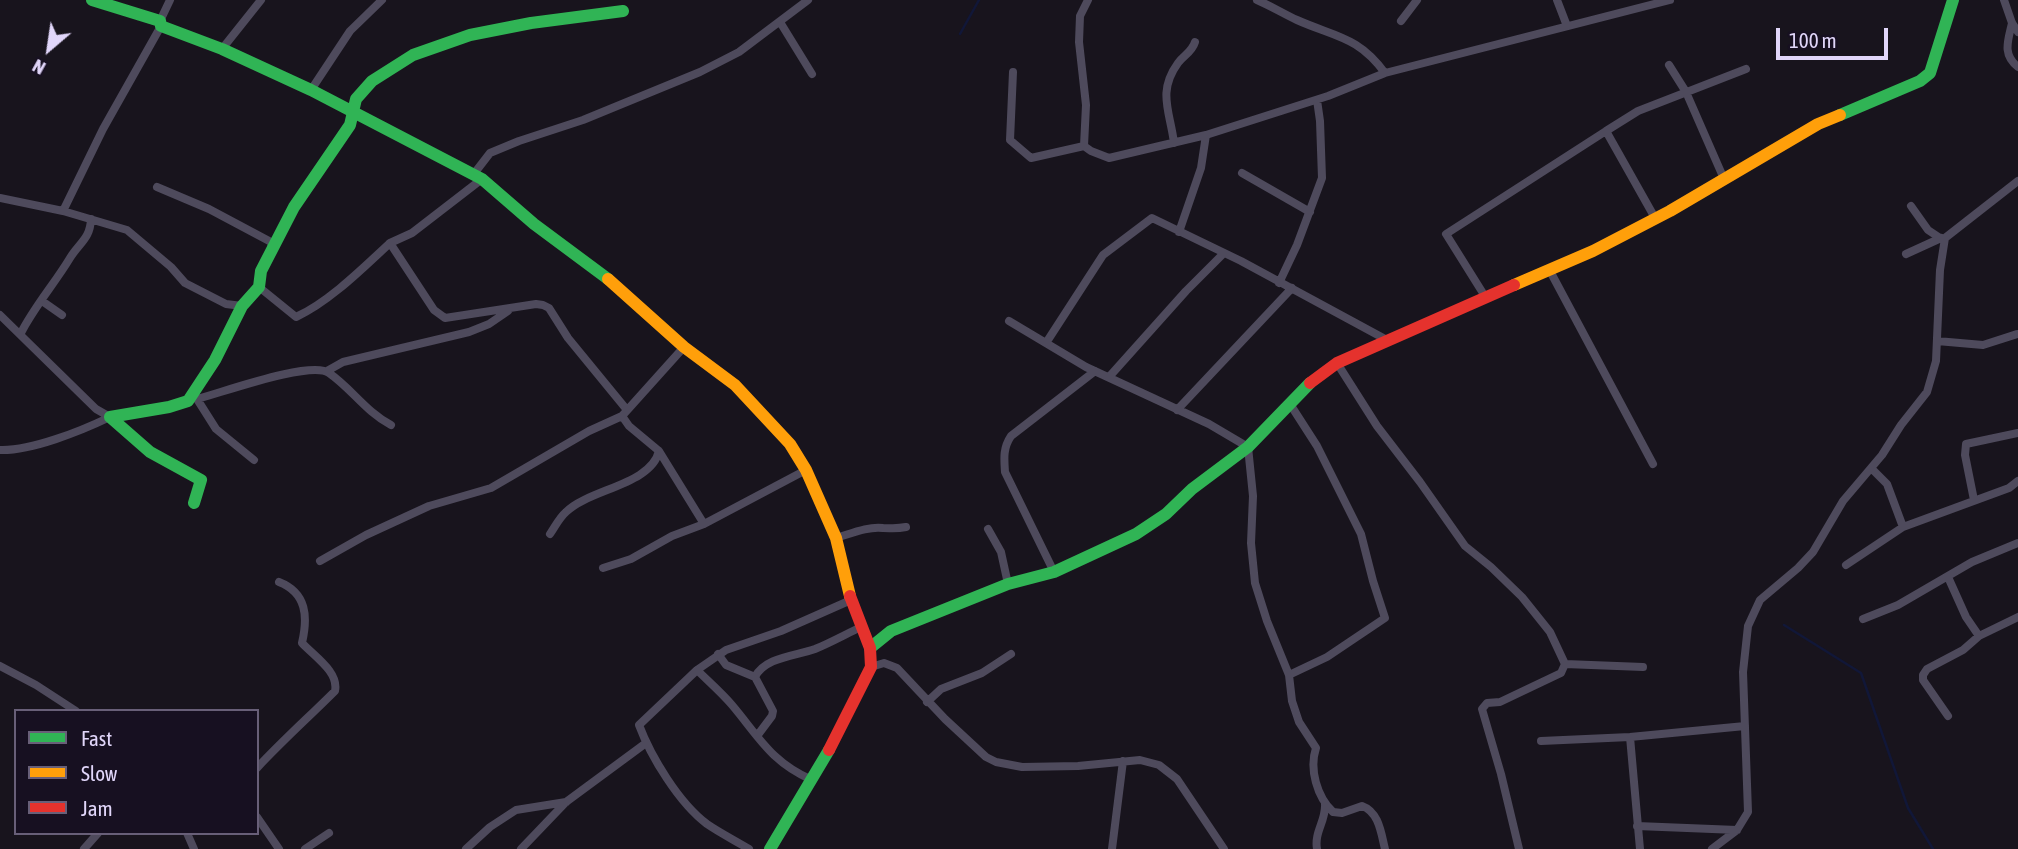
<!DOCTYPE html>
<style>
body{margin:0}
#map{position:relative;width:2018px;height:849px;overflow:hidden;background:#18141d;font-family:"Asap Condensed",sans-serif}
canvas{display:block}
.legend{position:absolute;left:14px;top:709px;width:245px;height:126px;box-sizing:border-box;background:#171021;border:2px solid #685f78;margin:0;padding:9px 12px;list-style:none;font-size:21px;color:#e1d6fa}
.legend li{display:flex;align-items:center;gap:14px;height:35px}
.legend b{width:35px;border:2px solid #685f78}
.north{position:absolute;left:14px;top:14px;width:70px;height:70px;-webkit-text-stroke:5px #171021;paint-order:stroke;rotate:209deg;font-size:19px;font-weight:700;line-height:28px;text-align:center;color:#e1d6fa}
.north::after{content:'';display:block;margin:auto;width:24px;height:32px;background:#e1d6fa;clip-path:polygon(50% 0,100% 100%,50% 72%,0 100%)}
.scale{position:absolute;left:1776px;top:28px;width:112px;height:32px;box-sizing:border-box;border:4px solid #e1d6fa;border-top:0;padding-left:9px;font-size:21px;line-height:24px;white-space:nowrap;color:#e1d6fa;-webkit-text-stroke:5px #171021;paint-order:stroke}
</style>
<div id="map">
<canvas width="2018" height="849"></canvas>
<ul class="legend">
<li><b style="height:9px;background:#30b455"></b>Fast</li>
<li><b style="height:9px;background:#ff9f0a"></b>Slow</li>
<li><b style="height:9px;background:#e5322d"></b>Jam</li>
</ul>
<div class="north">N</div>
<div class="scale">100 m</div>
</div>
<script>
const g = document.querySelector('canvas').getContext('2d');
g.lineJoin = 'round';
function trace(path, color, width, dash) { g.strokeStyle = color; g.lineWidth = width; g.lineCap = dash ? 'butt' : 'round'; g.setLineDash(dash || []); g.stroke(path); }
trace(new Path2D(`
 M960,34L979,0
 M1784,625L1861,673L1908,808L1933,849`), '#111738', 2.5);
trace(new Path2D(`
 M1257,0C1271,6 1284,14 1297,20C1335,37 1358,36 1385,73
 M1557,0L1567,26
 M2004,0L2012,23L2018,32
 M160,21L170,0
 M1401,21L1417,0
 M780,22L812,74
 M2012,23C2008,41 2002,54 2018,67
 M222,49L261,0
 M1669,65L1686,92L1724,179
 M1013,72L1010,140L1031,158L1084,146L1091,151L1109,158L1206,135L1328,96L1385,73L1670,0
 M311,90L350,31L382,0
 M1174,143C1170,111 1157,92 1178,63C1184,55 1192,52 1195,42
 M1084,146L1086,105L1079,42L1080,16L1088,0
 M1242,173L1310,212
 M473,175L490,153L519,141L583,120L700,72L739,52L808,0
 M157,187L209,209L271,242L272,250
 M0,198L63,211L127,230L171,267L185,283L226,304L242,306
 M1911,206L1928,230L1940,238
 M63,211L103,129L161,26
 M1655,218L1606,131L1638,111L1746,69
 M1179,232L1201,168L1206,135
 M390,243L412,233L482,179
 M1906,254L1941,238
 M1550,271L1653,464
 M1279,283L1297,245L1322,178L1320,121L1317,100
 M259,287L296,317C329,302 363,268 390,243L434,310L445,318L536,304L543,305L549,308L568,338L627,410
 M1486,298L1446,234L1606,131
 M42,301L62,315
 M0,315L96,409L110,417C81,431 31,451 0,450
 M1009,321L1086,367L1209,424L1248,447L1253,496L1251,543L1255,583L1267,621L1289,675L1292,701L1299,722L1316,748C1309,769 1317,797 1333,812L1342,813L1362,806C1379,812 1381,833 1385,849
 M21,333C34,307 55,283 70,258C80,242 90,239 91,219
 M1937,341L1983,345L2017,334
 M1046,343L1103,255L1152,218L1241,261L1387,340
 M1337,363L1377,426L1420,482L1465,546L1491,567L1522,597L1550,632L1565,664L1561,673L1500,702L1487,703L1482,709L1501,774L1519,849
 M327,371L343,362L469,332L489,324L508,311
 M1109,377L1186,291L1224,253
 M1177,410L1292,288
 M659,451L704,524
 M254,460L216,429L197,399C221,393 311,360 329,373C352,389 365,411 391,425
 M1871,468L1887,484L1903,527
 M1974,500L1965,455L1966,444L2018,433
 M988,529L1001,552L1008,584
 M550,534C555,527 559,518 566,512C589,489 651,485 659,451L629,426L622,416L684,347
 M836,538C850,534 868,526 883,528C892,528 896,529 906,527
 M320,561L366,535L429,506L491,488L589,431L622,416
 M1846,565L1903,527L2009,488L2018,481
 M603,568L631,559L672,536L704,524L806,470
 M1054,572L1005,472C1004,458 1003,448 1011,436L1095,371
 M1948,577L1966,617L1979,636
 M1863,619L1898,605L1972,562L2018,543
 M718,654L726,665L755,677
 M1565,664L1643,667
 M0,666L36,685L76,711
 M871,667L884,663L897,668L945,719L986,757L996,762L1022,767L1078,766L1140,760L1159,765L1177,779L1224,849
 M697,670C708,681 721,692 732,705C759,737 771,762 812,780
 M1289,675L1327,657L1385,618L1373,581L1361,534L1317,446L1290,404
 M927,702L941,689L982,673L1011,654
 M1948,716L1923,680V675L1927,669L1963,650L1979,636L2018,617
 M757,736L772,716L773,711L755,677C765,657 796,656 815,649C830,643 846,634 861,627
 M1630,737L1640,849
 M1541,741L1630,737L1745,726
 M257,768C282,741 309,717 335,691C339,672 315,657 302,643C308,617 307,593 279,582
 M257,817L279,849
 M1637,826L1737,830
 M187,833L194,849
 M84,849L98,833
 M305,849L329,833
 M466,849L490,827L516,810L566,802
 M521,849L566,802L646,743
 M749,849C736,841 720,833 707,824C679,803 651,757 639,725L697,670L726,650L781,631L851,600
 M1112,849L1123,761
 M1317,849C1314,832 1326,821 1325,804
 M1712,849L1737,830L1748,812L1743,672L1748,626L1760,600L1798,568L1813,552L1843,501L1882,455L1901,425L1927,392L1936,361L1940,270L1945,238L2018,181`), '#4e4a5c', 8);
trace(new Path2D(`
 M92,0L160,21L161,26L222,49L311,90L482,179L534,224L608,279
 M1840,115L1920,81L1930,73L1953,0
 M194,503L201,480L150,452L110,417L169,407L188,401L215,360L242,306L259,287L261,271L294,207L350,125L356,99L372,81L413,55L470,35L531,23L623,11
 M870,648L891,631L1008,584L1054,572L1136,534L1166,514L1192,489L1248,447L1310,383
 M770,849L829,750`), '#30b455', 12);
trace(new Path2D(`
 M608,279L684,347L735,385L790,444L806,470L836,538L850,596
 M1514,285L1593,251L1670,211L1818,124L1840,115`), '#ff9f0a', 12);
trace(new Path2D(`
 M1310,383L1337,363L1514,285
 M829,750L871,667L870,648L850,596`), '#e5322d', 12);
</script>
